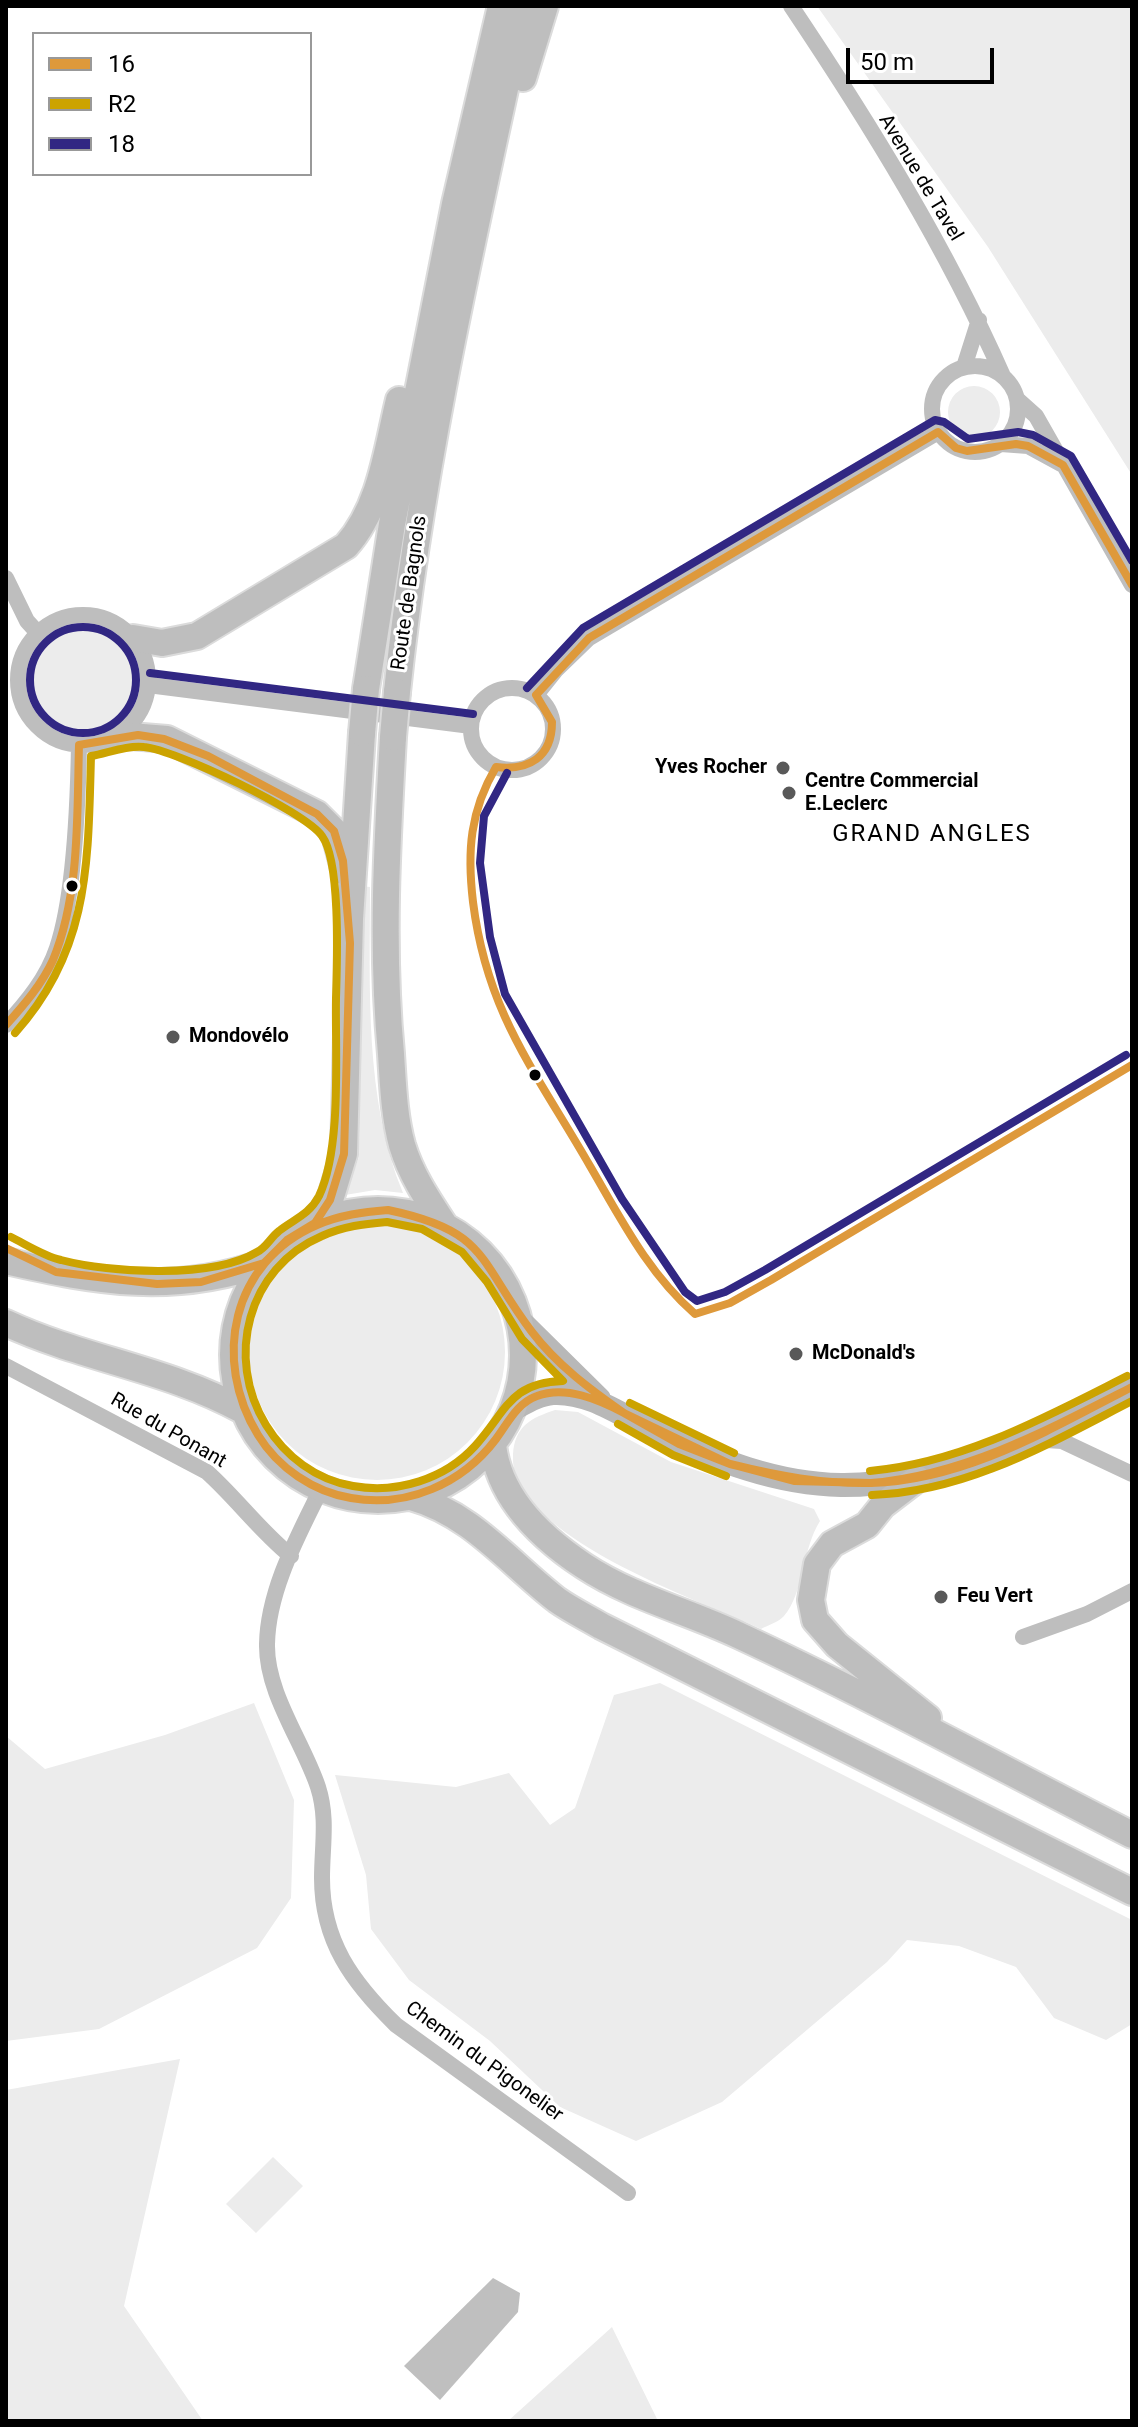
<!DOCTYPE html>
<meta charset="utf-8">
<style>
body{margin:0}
#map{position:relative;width:1138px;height:2427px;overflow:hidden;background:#fff;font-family:Roboto,sans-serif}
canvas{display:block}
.frame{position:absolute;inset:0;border:8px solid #000;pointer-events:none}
.legend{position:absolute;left:32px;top:32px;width:280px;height:144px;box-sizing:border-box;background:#fff;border:2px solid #999;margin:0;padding:10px 14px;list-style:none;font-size:24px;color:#000}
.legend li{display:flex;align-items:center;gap:16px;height:40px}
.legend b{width:40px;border:2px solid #999}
.scale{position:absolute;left:846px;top:48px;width:148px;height:36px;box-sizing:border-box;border:4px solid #000;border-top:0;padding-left:10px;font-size:24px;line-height:28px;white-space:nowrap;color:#000;-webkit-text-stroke:6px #fff;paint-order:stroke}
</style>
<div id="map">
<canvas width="1138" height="2427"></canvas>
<div class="frame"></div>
<ul class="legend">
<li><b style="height:10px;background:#de993b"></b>16</li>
<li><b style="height:10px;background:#cca300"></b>R2</li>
<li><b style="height:10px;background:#312783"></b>18</li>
</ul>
<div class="scale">50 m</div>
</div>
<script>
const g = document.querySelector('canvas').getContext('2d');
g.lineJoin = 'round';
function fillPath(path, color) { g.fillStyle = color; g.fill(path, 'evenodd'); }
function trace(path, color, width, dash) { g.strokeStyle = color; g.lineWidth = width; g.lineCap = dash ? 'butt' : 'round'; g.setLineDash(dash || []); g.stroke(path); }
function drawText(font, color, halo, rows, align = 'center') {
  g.font = font + ' Roboto,sans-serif'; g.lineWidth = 6; g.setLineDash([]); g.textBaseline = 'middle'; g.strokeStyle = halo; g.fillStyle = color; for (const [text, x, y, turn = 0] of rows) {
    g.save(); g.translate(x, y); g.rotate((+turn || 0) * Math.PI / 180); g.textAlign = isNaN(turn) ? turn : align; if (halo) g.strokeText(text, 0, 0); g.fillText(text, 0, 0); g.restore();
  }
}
fillPath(new Path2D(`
 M817,6H1132V475L988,247Z
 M948 412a26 26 0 1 1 52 0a26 26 0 1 1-52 0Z
 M28 678a55 55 0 1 1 110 0a55 55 0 1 1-110 0Z
 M362,886L370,887C370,987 364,1099 403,1193L375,1190L345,1195L359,1157Z
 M249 1352a128 128 0 1 1 256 0a128 128 0 1 1-256 0Z
 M555,1410L578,1412L671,1462L814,1509L820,1521C802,1549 804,1593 784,1616C779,1622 768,1625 761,1629C702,1601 506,1535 513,1454C515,1426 531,1418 555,1410Z
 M660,1683L1132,1920V2024L1106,2040L1054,2018L1016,1967L959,1946L907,1940L887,1962L722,2102L636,2141L560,2107L490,2041L409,1980L371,1929L366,1875L335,1775L456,1787L509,1773L550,1825L575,1808L614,1695Z
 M254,1703L294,1800L291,1898L257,1948L99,2029L6,2041V1736L45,1769L165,1735Z
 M180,2059L124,2306L203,2421H6V2090Z
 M273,2157L303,2186L256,2233L226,2204Z
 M612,2327L658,2421H508Z`), '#ececec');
fillPath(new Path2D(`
 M493,2278L520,2293L518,2312L440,2400L404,2366Z`), '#bfbfbf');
const primary = new Path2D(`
 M523,78L545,6
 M133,638L162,643L197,636L346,546C381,507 387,449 399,400
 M366,689L392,524L455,204L501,6
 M397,692C421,461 474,233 523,6
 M118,735L167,739L317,814L334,831L345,872
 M393,737C387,843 381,948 391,1054C393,1084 394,1116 402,1145C411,1175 428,1200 445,1226
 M233 1355a145 145 0 1 1 290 0a145 145 0 1 1-290 0Z
 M315,1223L330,1200L344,1154L350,919L362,733
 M6,1261C98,1282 173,1295 264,1263
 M6,1323C83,1359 168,1369 242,1410
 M493,1445C499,1498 540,1537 584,1566C631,1597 687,1611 738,1635C871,1697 1001,1768 1132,1835
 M917,1479L883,1505L867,1525L832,1544L817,1564L811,1600L815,1620L837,1645L928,1718
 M411,1497C472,1514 508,1562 557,1600C571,1610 586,1617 601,1626L1132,1892`);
trace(primary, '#dbdbdb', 30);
trace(new Path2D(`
 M791,6C870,124 946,247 1003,376
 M932 409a43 43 0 1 1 86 0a43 43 0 1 1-86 0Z
 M964,367L979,320
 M1017,399L1036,416L1132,585
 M1001,444L1028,446L1061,464
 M6,578L27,621L37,632
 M18 680a65 65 0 1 1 130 0a65 65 0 1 1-130 0Z
 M148,685L471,726
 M471 729a41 41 0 1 1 82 0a41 41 0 1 1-82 0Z
 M536,695L556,670L589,638L938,432
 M6,1025C27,1002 47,978 57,948C74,898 78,800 79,745
 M6,1366L207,1472C237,1499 260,1531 291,1556
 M1030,1439L1062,1441L1132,1474
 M321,1489C298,1536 268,1590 267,1644C266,1693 303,1742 318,1787C328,1818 322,1846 322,1878C322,1941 352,1982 396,2025L628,2193
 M1023,1637L1087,1614L1132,1591`), '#bebebe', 16);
trace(new Path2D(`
 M520,1321L599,1399
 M513,1409C526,1402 539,1394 553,1393C592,1391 626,1419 660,1434C717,1460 776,1484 841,1485C948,1486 1039,1434 1132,1387`), '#b8b8b8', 24);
trace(primary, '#bebebe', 26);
const primaryBridge = new Path2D(`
 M362,733L366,689
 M393,737L397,692`);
trace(primaryBridge, '#dbdbdb', 30, []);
trace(primaryBridge, '#bebebe', 26);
trace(new Path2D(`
 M1132,585L1063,465L1028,446L1016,444L967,451L956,448L938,432L589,638L536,695L552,722C552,757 529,771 496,767C470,811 467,851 473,902C487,1014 536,1072 590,1166C621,1219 648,1273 695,1314L730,1303L771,1280L1132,1065
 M6,1025C24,1005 42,984 53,960C80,895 77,814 79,745L138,735L164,739L208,756L317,814L334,831L343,861L350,943L344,1154L330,1200L315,1223L287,1240L264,1263L201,1282L157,1284L56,1272L6,1248
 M388,1210C489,1231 478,1261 532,1332C557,1365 591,1390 624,1413C599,1400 566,1385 537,1396C517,1403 508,1423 496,1439C462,1484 407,1508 351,1498C314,1492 278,1468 258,1435C212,1360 231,1262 317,1225C340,1215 363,1212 388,1210Z
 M1132,1387C1050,1429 966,1480 871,1483C965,1475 1050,1429 1132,1387Z
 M624,1413L730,1464
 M624,1413L679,1444L730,1464
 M730,1464C778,1476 822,1484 871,1483
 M730,1464L794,1481L871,1483`), '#de993b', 8);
trace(new Path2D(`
 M387,1222L422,1229L462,1252L487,1282L522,1339L563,1381C510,1382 506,1412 475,1446C445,1479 397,1494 353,1486C316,1480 285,1456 266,1425C225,1358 247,1268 322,1236C344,1226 364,1224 387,1222Z
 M11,1237C27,1245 44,1256 61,1260C111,1273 212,1279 257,1252C266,1248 271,1237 279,1231C294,1219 309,1215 319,1196C342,1147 335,1053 336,998C337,963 341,862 322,836C304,811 176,750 144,747C127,745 108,753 91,756C88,862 90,950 15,1033
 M630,1403L734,1453
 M618,1424L673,1455L726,1476
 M870,1471C962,1463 1046,1417 1127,1376
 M872,1495C967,1492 1050,1443 1132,1401`), '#cca300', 8);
trace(new Path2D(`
 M30 680a53 53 0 1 1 106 0a53 53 0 1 1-106 0Z
 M150,673L473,714
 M527,688L583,628L935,420L944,422L968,439L1018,432L1033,435L1071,456L1132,561
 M507,773L484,816L480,863L490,937L505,994L622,1199L685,1292L697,1301L725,1292L765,1270L1126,1055`), '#312783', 8);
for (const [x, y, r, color] of [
 [783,768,8,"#595959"],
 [789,793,8,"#595959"],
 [72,886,7,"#000"],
 [173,1037,8,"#595959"],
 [535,1075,7,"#000"],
 [796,1354,8,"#595959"],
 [941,1597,8,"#595959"]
]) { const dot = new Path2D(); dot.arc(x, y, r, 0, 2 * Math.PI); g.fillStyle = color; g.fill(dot); trace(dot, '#fff', 3); }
drawText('20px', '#000', '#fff', [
 ["Avenue de Tavel",920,178,59],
 ["Route de Bagnols",410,593,-82],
 ["Rue du Ponant",168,1431,30],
 ["Chemin du Pigonelier",484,2062,36]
]);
drawText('bold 20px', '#000', '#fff', [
 ["Yves Rocher",767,768,"right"],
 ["Centre Commercial",805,782],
 ["E.Leclerc",805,805],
 ["Mondovélo",189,1037],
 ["McDonald's",812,1354],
 ["Feu Vert",957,1597]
], 'left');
g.letterSpacing = '2px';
drawText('24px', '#000', '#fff', [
 ["GRAND ANGLES",932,835]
]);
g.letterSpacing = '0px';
</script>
